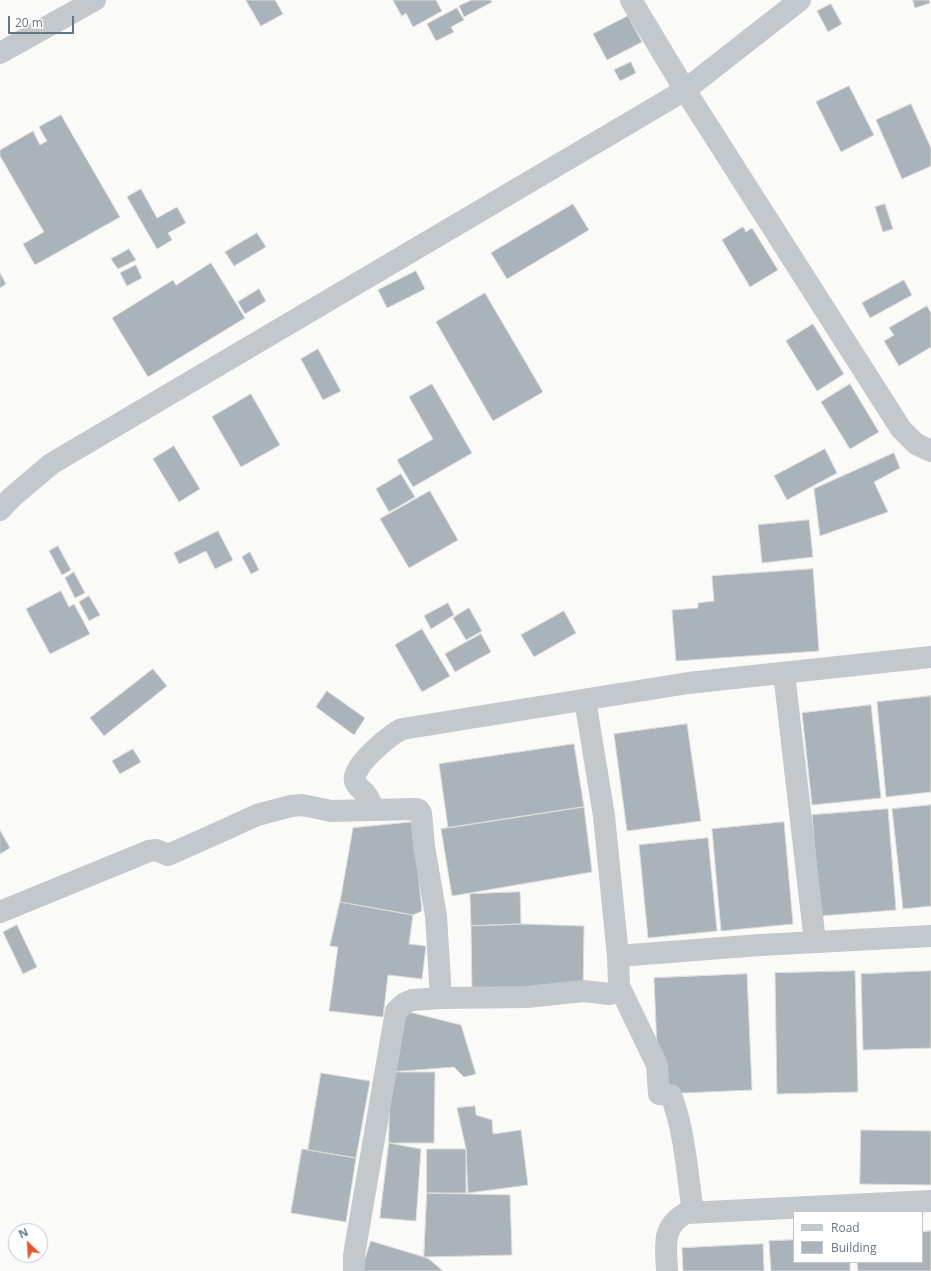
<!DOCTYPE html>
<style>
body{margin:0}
#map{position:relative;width:931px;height:1271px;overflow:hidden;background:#fafaf8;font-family:"Open Sans",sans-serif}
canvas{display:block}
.legend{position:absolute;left:793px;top:1211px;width:130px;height:52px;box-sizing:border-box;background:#fff;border:1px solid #c1c8cd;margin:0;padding:5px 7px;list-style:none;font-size:12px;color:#657683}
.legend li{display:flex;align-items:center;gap:8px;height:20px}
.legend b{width:20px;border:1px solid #c1c8cd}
.north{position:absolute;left:8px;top:1223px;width:40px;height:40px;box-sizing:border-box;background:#fff;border:1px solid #c1c8cd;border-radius:50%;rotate:335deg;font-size:11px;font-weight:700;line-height:16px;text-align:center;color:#657683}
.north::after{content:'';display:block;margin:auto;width:14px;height:18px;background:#e4572e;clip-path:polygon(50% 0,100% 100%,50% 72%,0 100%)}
.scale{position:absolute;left:8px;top:16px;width:66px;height:18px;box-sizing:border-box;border:2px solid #657683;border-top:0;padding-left:5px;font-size:12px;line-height:14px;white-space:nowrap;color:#657683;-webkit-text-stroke:3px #fff;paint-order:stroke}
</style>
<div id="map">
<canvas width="931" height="1271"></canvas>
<ul class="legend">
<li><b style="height:5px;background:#c3c8cc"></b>Road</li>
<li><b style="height:11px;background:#aab3b9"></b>Building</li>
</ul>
<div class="north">N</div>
<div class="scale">20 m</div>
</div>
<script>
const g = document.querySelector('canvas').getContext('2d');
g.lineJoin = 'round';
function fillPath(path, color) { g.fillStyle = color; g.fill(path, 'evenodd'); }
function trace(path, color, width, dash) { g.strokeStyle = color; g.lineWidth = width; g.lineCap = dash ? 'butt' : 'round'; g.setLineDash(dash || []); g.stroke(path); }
const building = new Path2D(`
 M246,0H275L283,14L261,26Z
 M393,0H436L442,11L413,27L406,13L402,16Z
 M472,0H491L492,2L464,17L459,6Z
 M913,0H929L930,3L915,8Z
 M831,4L842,24L828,32L817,11Z
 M457,8L464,20L451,27L454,32L436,41L427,24Z
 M628,16L642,42L607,60L593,34Z
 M631,62L636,73L620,81L614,70Z
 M849,86L874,135L841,152L816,102Z
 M911,104L931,148V166L902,179L876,120Z
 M61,115L120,217L35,265L23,244L44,232L0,156V150L33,131L40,145L47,141L39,127Z
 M141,189L157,218L177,207L186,223L168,233L172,240L157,249L127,197Z
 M573,204L589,230L507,279L491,253Z
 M885,204L893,229L883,232L875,207Z
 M743,227L746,232L752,228L778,270L750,287L722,240Z
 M257,233L266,247L234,266L225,252Z
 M129,249L136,260L118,269L111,259Z
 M211,263L245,318L148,377L112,318L173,280L176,285Z
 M136,265L142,278L127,286L120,273Z
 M416,271L425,289L387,308L378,290Z
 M0,273L6,284L0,288Z
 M904,280L912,295L870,318L862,303Z
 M259,289L266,301L245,314L238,302Z
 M485,293L543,392L493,421L436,322Z
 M927,306L931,313V347L899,366L884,341L894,335L889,328Z
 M813,324L844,374L817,391L786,341Z
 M318,349L341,391L323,400L301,359Z
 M432,384L472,453L413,487L397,460L433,439L409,397Z
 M850,384L879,432L850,449L821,402Z
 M251,394L280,445L241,467L212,417Z
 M174,446L200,489L179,502L153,459Z
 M825,449L837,473L787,500L774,476Z
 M894,453L900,468L874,482L888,512L820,536L814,489Z
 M401,474L415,497L389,512L376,489Z
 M430,491L458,540L409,568L380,519Z
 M809,520L813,557L762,563L758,525Z
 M218,531L233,560L215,569L206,551L179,564L174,553Z
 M58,546L71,570L62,575L49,551Z
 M250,552L259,570L251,574L242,557Z
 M813,569L819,651L676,661L672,610L698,608V603L714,601L712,576Z
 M74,572L85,593L75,598L65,578Z
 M61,591L69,607L74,604L90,634L50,654L26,609Z
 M89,596L100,615L89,621L79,602Z
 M448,603L454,615L431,629L424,616Z
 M469,608L482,631L466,640L453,618Z
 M564,611L576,633L534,657L521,635Z
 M422,629L450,676L422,692L395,645Z
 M481,634L491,652L455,672L445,654Z
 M153,669L167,686L104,736L90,718Z
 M327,691L365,718L354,735L316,707Z
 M931,696V792L886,797L877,702Z
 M871,705L881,798L812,805L802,713Z
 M687,724L701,821L627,831L614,734Z
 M574,744L584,807L448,828L439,764Z
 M133,749L141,762L120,774L112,761Z
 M931,805V906L903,909L892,809Z
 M584,807L592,872L452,896L441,829Z
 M888,809L896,910L820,916L812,815Z
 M413,822L422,911L413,915L340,902L353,828Z
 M784,822L793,924L721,931L712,829Z
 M0,830L10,848L0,854Z
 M708,838L717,931L648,938L639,845Z
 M520,892L521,924L471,926L470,894Z
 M340,902L413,915L409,944L426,946L422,979L388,975L383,1017L329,1011L338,947L330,946Z
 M521,924L584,926L583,991L472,990L471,926Z
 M17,925L37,967L23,974L3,932Z
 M855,971L858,1092L777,1094L775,973Z
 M931,971V1048L863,1050L861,974Z
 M747,974L752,1090L659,1094L654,978Z
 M405,1011L461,1025L476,1074L464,1077L454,1067L390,1072Z
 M390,1072H435L434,1143H389Z
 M321,1073L370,1081L356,1158L308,1150Z
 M475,1106L476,1115L492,1120L493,1134L521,1130L528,1185L468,1193L466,1149L457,1108Z
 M861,1130L931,1131V1185L860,1184Z
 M389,1143L421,1149L416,1221L380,1218Z
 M302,1149L356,1158L346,1222L291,1213Z
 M427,1149H466V1193H427Z
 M427,1193L510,1195L512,1255L424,1257Z
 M931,1231V1271H858L857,1262H922V1232Z
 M794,1240V1262H850V1271H771L769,1241Z
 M371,1241L424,1257L430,1260L443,1271H361Z
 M763,1244L764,1271H683L682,1248Z`);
fillPath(building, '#aab3b9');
trace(building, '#dcdcda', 1);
trace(new Path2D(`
 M631,0L685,90L901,429L916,444L931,451
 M0,53L95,0
 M0,510L11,498L51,464L685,90L800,0
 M784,673L815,942
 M585,700L604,816L618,956L760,945L931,936
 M372,810L416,809L419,810L421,813L424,846L436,916L441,998
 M0,912L149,851L156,850L168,855L222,831L257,815L291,806L302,805L317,808L331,811L372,810C371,803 370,799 365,793C362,790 356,786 355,781C350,768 390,734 402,729L688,683L931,657
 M619,986L657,1065L659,1094L671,1095C685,1132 687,1173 693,1212
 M354,1271V1255L396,1011L405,1003L412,1000L441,998L527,997L583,991L610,994L617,990L619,986L618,956
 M667,1271C666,1246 661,1227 686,1213L931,1201`), '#c3c8cc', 22);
</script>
